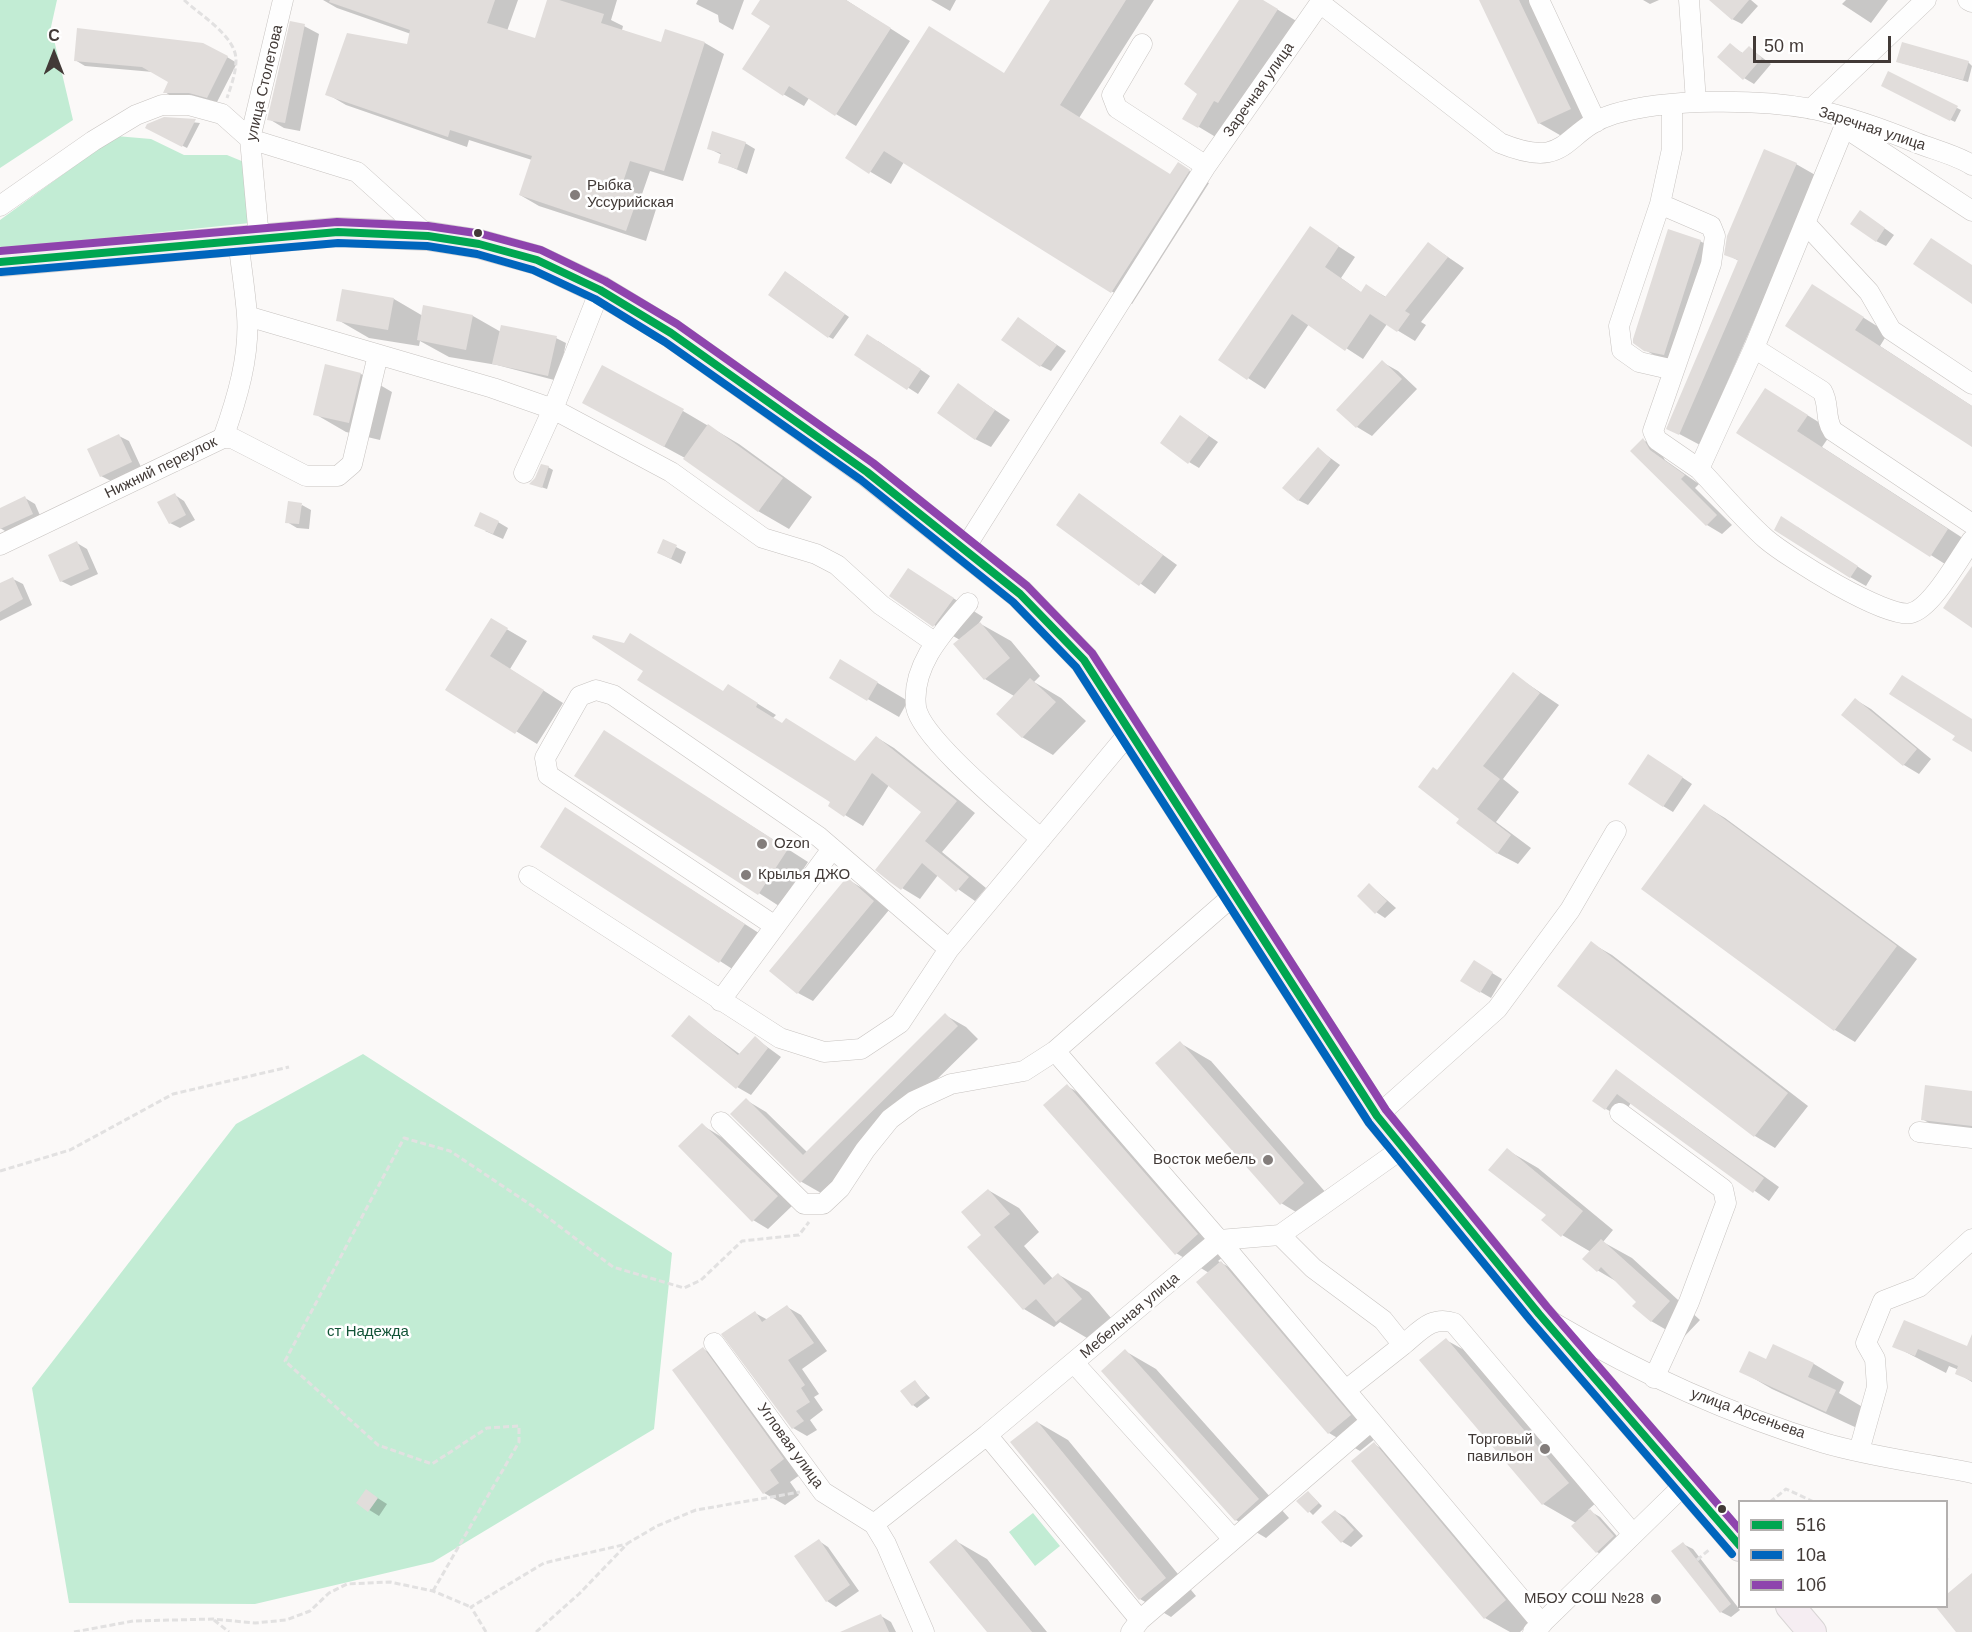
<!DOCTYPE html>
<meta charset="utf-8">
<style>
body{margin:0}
#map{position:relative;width:1972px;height:1632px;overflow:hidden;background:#fbf9f8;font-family:Arial,sans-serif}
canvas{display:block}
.legend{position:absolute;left:1738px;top:1500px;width:210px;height:108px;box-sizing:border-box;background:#fff;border:2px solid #b3b0af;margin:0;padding:8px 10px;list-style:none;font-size:18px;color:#423a37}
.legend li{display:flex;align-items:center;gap:12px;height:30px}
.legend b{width:30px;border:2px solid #b3b0af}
.north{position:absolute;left:24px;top:24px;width:60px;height:60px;-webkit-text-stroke:4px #fff;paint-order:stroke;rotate:0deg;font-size:16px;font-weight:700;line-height:24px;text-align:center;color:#423a37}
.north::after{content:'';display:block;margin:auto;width:21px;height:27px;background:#423a37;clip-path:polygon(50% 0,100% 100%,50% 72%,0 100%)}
.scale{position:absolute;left:1753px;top:36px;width:138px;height:27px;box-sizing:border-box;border:3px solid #423a37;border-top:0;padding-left:8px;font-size:18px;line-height:21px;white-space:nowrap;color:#423a37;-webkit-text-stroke:4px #fff;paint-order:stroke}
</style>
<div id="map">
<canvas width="1972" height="1632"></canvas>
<ul class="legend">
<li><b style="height:8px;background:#00a651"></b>516</li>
<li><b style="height:8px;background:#0065bd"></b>10а</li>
<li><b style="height:8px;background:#8e44ad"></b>10б</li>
</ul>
<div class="north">С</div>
<div class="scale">50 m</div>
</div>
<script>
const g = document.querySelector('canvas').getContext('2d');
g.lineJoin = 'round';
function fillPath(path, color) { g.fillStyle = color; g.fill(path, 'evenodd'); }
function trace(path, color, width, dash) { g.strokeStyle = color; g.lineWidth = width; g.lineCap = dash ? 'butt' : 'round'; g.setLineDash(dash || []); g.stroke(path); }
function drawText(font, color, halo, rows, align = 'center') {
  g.font = font + ' Arial,sans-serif'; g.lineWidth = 5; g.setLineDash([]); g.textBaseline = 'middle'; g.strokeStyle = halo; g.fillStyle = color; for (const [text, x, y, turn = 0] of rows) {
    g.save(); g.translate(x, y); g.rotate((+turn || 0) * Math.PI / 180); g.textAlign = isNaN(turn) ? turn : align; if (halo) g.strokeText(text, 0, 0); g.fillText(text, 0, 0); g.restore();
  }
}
fillPath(new Path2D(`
 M0,0H57L51,27L73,120L0,168Z
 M116,136L151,139L184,155H227L244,162L250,223L0,249V220Z
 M363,1054L672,1253L654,1429L433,1562L255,1604L69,1603L32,1388L236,1124Z
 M1033,1513L1060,1546L1035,1566L1009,1532Z`), '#c2ecd4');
fillPath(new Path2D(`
 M323,0H518L507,31L536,40L549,0H617L611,20L623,26L622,30L662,44L705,43L724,54L683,181L650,171L641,197L657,206L646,241L539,206L520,195L532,160L469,140L467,147L346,105L327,94L408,46L411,34L337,8Z
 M698,0H744L733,30L719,22L718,15L696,4Z
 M762,0H846L910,41L856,126L809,98L804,106L783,94L772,25Z
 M931,0H956L950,11Z
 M1052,0H1154L1079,118L1171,176L1178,164L1209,183L1132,304L904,162L891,184L847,158L1005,75Z
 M1241,0H1262L1298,22L1219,139L1184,118L1199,94Z
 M1480,0H1537L1595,123L1565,138L1539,123Z
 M1643,0H1659L1650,4Z
 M1719,0H1751L1758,6L1742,24L1732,19Z
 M1846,0H1888L1871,23L1842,4Z
 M304,26L319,34L300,131L284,128L269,119Z
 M1730,45L1744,54L1749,48L1771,64L1754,84L1744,78Z
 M227,57L237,63L217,102L200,98H174L165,92L170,82L153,72L85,66L75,60Z
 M1898,62H1968L1972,66L1968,82Z
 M1889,73L1961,110L1955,122L1883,86Z
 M164,119L200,123L187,148L147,128Z
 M745,143L755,149L747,174L720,162L722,155L708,148Z
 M1796,164L1817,176L1700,445L1668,428L1739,261L1726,254Z
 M1870,218L1894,235L1886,246L1876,241Z
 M1310,228L1355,257L1341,278L1362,293L1367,286L1386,297L1429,244L1464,268L1421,322L1426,325L1415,341L1387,324L1363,359L1309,324L1265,389L1220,360Z
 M1700,241L1716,250L1679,363L1661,359L1645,350Z
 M790,275L849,317L833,339L829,337Z
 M1813,286L1888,333L1880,346L1972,406V445L1787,325Z
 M394,299L423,316L424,307L473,316L501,332L556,338L566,343L558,381L497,365L449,357L420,341L419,346L369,338L338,320Z
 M1019,319L1066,351L1051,371L1041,366Z
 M878,341L930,376L918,394L856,354Z
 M1382,362L1398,371L1417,389L1372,436L1357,427L1338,410Z
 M326,366L361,374L392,392L380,440L346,432L315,414Z
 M958,385L1010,420L991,447L975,439Z
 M1791,405L1833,431L1822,447L1972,544L1956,571L1738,433Z
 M683,411L739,444L812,497L789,529L758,511L685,458L615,420Z
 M1181,417L1218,442L1199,468L1189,462Z
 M119,436L129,441L141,467L111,481L101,476Z
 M1643,440L1658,448L1665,460L1699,484L1695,488L1732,525L1722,534L1707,525L1632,451Z
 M1318,449L1340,465L1308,505L1298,500Z
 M548,467L553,470L547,489L535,485L536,479Z
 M175,495L184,501L195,520L180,528L170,523Z
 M1080,495L1177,565L1155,594L1058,524Z
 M25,498L35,504L42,520L10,534L0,528V509Z
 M302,505L311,510L309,529L297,528L287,522Z
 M498,522L508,528L503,539L485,531Z
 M1796,526L1872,576L1866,586L1850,577Z
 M77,543L87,549L98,574L71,586L61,581Z
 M676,547L686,552L681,564L659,553Z
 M909,570L983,617L979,623L1011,641L1040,676L1034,682L1061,698L1086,721L1053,755L1022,737L1014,696L985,679L960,640L934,625Z
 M13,579L23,584L32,605L0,621V586Z
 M491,620L527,641L510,669L563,703L537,744L447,689Z
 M841,661L908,701L899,717L831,678Z
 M1513,674L1559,705L1503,779L1519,792L1496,822L1531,848L1518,864L1497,853L1461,819L1438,772Z
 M724,693L747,697L776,715L773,718L783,725L856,763L876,737L894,748L975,813L942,852L986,888L975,901L938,875L920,899L902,888L923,811L889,785L863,826L845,815Z
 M1856,700L1871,709L1931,759L1919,774L1904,765Z
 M605,732L808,862L779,906L576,775Z
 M1658,761L1692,784L1673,812L1663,806Z
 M1705,806L1725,818L1917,959L1855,1042L1835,1030L1643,889Z
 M566,809L765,937L740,974L542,846Z
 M847,879L862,888L889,910L813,1001L798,993Z
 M1370,885L1396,908L1385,918L1376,912Z
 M1591,943L1612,955L1808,1106L1775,1148L1755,1136Z
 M1474,962L1502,979L1491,998L1462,981Z
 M945,1015L966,1027L978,1039L821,1193L800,1181L746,1100L766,1112L808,1153Z
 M689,1017L741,1055L755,1038L781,1057L751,1095L737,1087Z
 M1180,1043L1211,1061L1334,1202L1311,1221L1281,1203Z
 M1616,1070L1779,1187L1769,1201L1631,1103L1621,1117L1606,1109Z
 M1067,1086L1098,1104L1228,1253L1218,1261L1252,1280L1381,1434L1360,1451L1329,1433L1198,1282L1209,1273L1176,1253Z
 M1972,1093V1133L1938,1128L1922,1119Z
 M702,1125L728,1141L793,1205L768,1229L753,1220Z
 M1507,1150L1538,1168L1613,1230L1603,1242L1632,1258L1700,1320L1682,1339L1651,1321L1639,1302L1619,1283L1597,1270L1591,1252L1562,1235Z
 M988,1190L1019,1208L1039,1232L1024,1246L1053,1279L1059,1275L1089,1292L1111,1318L1087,1338L1060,1322L1054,1327L1024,1309L983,1235Z
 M787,1307L801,1315L827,1351L802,1369L819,1394L814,1397L823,1410L810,1420L817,1430L807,1436L793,1428L755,1313L768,1320Z
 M1446,1340L1477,1357L1598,1501L1588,1510L1600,1517L1623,1543L1607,1558L1597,1552L1576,1523L1543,1504L1421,1360Z
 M1894,1346L1972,1349V1382L1957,1373L1959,1370L1949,1366L1946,1373Z
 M703,1349L724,1361L804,1472L790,1482L799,1495L785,1505L764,1493Z
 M1125,1351L1156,1369L1289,1518L1266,1538L1236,1520Z
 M1766,1361L1814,1364L1844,1382L1839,1393L1866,1409L1857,1428L1772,1389L1741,1371Z
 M915,1382L930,1398L917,1408L913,1405Z
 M1037,1422L1068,1440L1196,1596L1171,1617L1140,1599Z
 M1374,1444L1404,1462L1536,1618L1520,1632H1510L1485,1618Z
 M1312,1496L1322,1506L1313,1515L1299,1501Z
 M376,1497L387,1504L379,1516L358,1503Z
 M1335,1511L1345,1517L1363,1536L1351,1547L1341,1541Z
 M819,1541L828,1547L859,1591L836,1607L827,1601Z
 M956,1541L987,1559L1047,1632H989Z
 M1683,1544L1693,1549L1740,1610L1731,1617L1721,1612Z
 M881,1616L891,1622L896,1632H860Z`), '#0003');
fillPath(new Path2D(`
 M330,0H495L487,23L535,38L547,0H559L604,14L601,23L661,42L665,29L705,42L664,171L630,161L621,188L639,194L626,231L519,195L532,156L450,130L448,137L325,95L347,33L407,44L410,30L329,2Z
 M760,0H846L891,28L835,116L789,86L783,96L742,69L770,26L751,14Z
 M1050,0H1126L1060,105L1170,174L1178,162L1190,170L1111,293L884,151L869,174L845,158L929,26L1004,73Z
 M1239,0H1263L1278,9L1218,103L1214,101L1198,128L1182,119L1197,94L1184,84Z
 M1479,0H1519L1571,109L1538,124Z
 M1709,0H1749L1732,20Z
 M290,21L305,24L285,123L267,120Z
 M77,28L203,43L228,56L207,98L189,93H163L168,82L142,67L74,61Z
 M1902,42L1969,61L1963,80L1896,62Z
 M1730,43L1742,53L1749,46L1762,58L1743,80L1717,57Z
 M1888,71L1958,106L1950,121L1881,86Z
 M164,117L196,119L182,147L145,128L147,124Z
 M712,131L746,142L737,169L718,163L721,153L707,149Z
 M1764,149L1797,163L1679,435L1666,429L1738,260L1724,255L1727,236Z
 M1860,210L1885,228L1876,242L1850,224Z
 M1310,226L1339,246L1325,267L1361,292L1366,284L1385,297L1428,242L1448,257L1405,311L1410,314L1397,332L1370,314L1345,351L1292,314L1247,380L1218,360Z
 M1668,229L1701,240L1664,355L1644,351L1633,343V339Z
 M1931,238L1972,265V304L1913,264Z
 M785,271L845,314L828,338L768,295Z
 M1812,284L1864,317L1855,330L1972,406V447L1785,326Z
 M342,289L394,298L388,330L336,321Z
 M423,305L473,315L466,350L417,340Z
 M1018,317L1057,345L1040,367L1001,340Z
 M501,325L557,336L548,376L492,364Z
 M867,334L921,369L907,390L854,355Z
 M1382,360L1402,379L1356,428L1336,410Z
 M325,364L361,373L349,423L313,415Z
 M602,365L684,409L664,447L582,403Z
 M958,383L995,410L975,440L937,413Z
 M1765,388L1808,415L1797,431L1948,529L1930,557L1736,433Z
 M1180,415L1209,436L1188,464L1160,443Z
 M708,424L783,478L758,512L683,459Z
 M119,434L132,462L100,477L87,449Z
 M1643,438L1650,450L1685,475L1681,479L1717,515L1706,526L1630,451Z
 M1318,447L1331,459L1298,501L1282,488Z
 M541,464L549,466L542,488L529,484L535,478Z
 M175,493L186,515L169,524L157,502Z
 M1079,493L1163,555L1139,586L1056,525Z
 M25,496L33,514L0,529V508Z
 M288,501L302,503L299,524L285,523Z
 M480,512L499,521L493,534L474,526Z
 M1781,516L1858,566L1850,578L1774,530Z
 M663,539L677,545L671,559L657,553Z
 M77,541L89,569L60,582L48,555Z
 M1972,566V628L1943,608Z
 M908,568L954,598L933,627L889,596Z
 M13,577L23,599L0,612V583Z
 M491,618L508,628L490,656L544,690L515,734L445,690Z
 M980,622L1010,658L984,680L953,644Z
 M630,633L723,691L728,684L758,703L756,707L782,723L786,718L855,761L876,736L957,801L925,841L969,877L956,892L922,863L901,890L890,882L875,870L921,812L872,773L844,817L828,806L830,802L637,680L643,671L592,638L593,635L624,643Z
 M840,659L878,682L867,701L829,678Z
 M1513,672L1540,693L1483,766L1500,779L1477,809L1511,835L1497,854L1456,823L1459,819L1418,787L1433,767L1437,770Z
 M1902,675L1972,719V752L1952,740L1955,736L1889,694Z
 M1030,678L1056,702L1022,738L996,714Z
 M1855,698L1917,749L1903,766L1841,715Z
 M604,730L788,849L758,895L574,776Z
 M1648,754L1683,777L1663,807L1628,784Z
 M1704,804L1897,946L1834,1031L1641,889Z
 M565,807L745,924L719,963L540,847Z
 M847,877L874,901L797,994L769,971Z
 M1369,883L1387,901L1375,914L1357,896Z
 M1591,941L1788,1093L1754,1137L1557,986Z
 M1474,960L1493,972L1480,993L1460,981Z
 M945,1013L958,1026L800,1183L730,1114L746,1098L803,1155Z
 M689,1015L738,1055L755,1036L768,1048L736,1089L671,1036Z
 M1180,1041L1304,1183L1280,1205L1155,1063Z
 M1616,1069L1764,1178L1753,1193L1617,1094L1605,1110L1592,1101Z
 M1067,1084L1198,1234L1175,1255L1043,1105Z
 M1925,1085L1972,1091V1126L1921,1120Z
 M702,1123L778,1196L752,1222L678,1146Z
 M1507,1148L1583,1211L1561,1237L1541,1220L1546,1215L1488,1170Z
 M988,1189L1010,1214L994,1227L1044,1285L1058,1273L1082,1299L1056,1322L1036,1299L1023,1310L967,1247L981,1235L961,1212Z
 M1601,1239L1670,1301L1651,1322L1632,1306L1636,1302L1601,1267L1597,1272L1582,1259Z
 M1221,1261L1351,1415L1328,1434L1196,1282Z
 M787,1305L814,1343L788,1360L805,1385L801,1388L810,1402L796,1411L804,1421L792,1429L721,1334L755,1311L762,1322Z
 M1904,1320L1967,1346L1972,1334V1381L1955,1374L1958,1366L1918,1349L1915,1356L1892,1347Z
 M1446,1338L1569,1483L1542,1505L1419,1360Z
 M1773,1344L1814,1363L1808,1377L1836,1390L1826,1412L1739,1372L1749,1351L1766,1359Z
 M703,1347L784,1459L770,1470L779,1483L763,1494L672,1370Z
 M1125,1349L1259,1499L1235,1521L1101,1371Z
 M915,1380L926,1395L912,1406L900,1391Z
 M1037,1421L1166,1578L1139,1600L1010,1442Z
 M1374,1442L1506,1600L1484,1619L1351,1461Z
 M366,1489L378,1498L368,1512L356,1503Z
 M1308,1491L1319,1503L1308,1513L1296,1501Z
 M1590,1509L1614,1536L1596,1553L1571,1526Z
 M1335,1510L1354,1530L1341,1543L1321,1522Z
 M819,1539L850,1585L826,1602L794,1556Z
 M956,1539L1032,1632H987L929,1562Z
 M1683,1542L1731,1604L1720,1613L1671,1551Z
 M1972,1573V1632H1956L1935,1606H1947V1594Z
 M881,1614L889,1632H840Z`), '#e1dddb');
const minor = new Path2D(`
 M1539,0L1596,122
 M1689,0L1696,102
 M1968,0L1972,2
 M1142,44L1112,95L1117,108L1206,166
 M1672,105V149L1660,204L1619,326L1622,350L1639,362L1674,370
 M1811,109L1926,0
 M1848,118L1754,348L1699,469C1721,492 1742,518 1766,539C1787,557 1886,619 1911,613C1932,608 1959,558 1972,540
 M1844,127L1972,211
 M1660,204L1711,226L1715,236L1711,264L1653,431L1657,440L1699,469
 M0,206L93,141L136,115L162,105H189L222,114L250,139L357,172L428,236
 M1805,223L1869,292L1891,330L1972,384
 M259,238L250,139L283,0
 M247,316L493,388L553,409L671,472L763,538L816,554L837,565L881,605L934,642
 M1754,348L1822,391C1830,404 1824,418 1833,431L1972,524
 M223,438C237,399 250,356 247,315C245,290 241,265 238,240
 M524,473L553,409L600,290
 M0,545L223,438H232L306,476H338L352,464L378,355
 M965,548L1206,166L1320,3L1500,143C1571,172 1561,130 1614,114C1668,98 1759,99 1813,109C1849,117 1883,129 1917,143C1935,150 1956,155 1972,165
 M968,603C944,631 911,665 916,707C921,739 1014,814 1041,839
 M529,876L780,1038L824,1052L861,1049L900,1023L949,949L1129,733
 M775,926L548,775L545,758L580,696L596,690L613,695L819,837L949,949
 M720,1001L832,849
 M1055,1051L1219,1240L1542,1624
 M1620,1113L1723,1189L1726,1203L1689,1302L1654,1378
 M1377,1116L1497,1009L1570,910L1616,831
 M721,1122L804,1204H823L840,1188L865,1150L890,1119L914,1101L951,1084L1024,1071L1055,1051L1235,894
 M1919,1132L1972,1138
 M1280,1235L1313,1268L1383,1320L1403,1345C1420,1331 1432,1315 1454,1323L1633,1534
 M1554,1323C1639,1373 1729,1414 1824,1443C1872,1457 1923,1463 1972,1473
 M714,1343L823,1492L874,1524L886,1544L924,1632
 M1074,1363L1233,1539
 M1346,1390L1403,1345
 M987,1435L1140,1620
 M1859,1451L1877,1387L1875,1359L1866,1343L1883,1301L1919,1287L1972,1239
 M874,1524L987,1435L1219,1240L1280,1235L1403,1148
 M1131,1632L1140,1620L1371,1421
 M1533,1632L1685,1484`);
const highway = new Path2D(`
 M0,262L338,232L428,236L479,244L537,260L600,290L671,333L867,472L1020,594L1084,660L1377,1116L1539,1314L1740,1547
 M1790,1606L1812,1632`);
trace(minor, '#c7c3c0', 21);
trace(highway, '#d8d5d5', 30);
trace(new Path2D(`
 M184,0C200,15 236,36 236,60C236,73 231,86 227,98
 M0,1171L70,1150L173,1094L289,1067
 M1770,1502L1786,1489L1814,1502
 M1946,1559L1948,1560
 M1697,1560L1710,1549
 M433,1591L519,1442V1426L487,1428L432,1464L378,1445L285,1361L404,1138L450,1151L534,1207L613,1267L684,1288L701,1280L742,1241L799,1235L809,1222
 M214,1620L229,1632
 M74,1632L133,1621L213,1619L255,1623L286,1620L310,1611L329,1593L347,1584L390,1582L433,1591L471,1607
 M486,1632L471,1607L544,1563L627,1544
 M536,1632L579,1594L628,1543L657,1526L696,1510L800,1492`), '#e2e1e1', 3, [6, 3]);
trace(minor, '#fefefe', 20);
trace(highway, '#f5edf2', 28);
trace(new Path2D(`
 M0,262L338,232L428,236L479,244L537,260L600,290L671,333L867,472L1020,594L1084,660L1377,1116L1539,1314L1740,1546`), '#00a651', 8);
trace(new Path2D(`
 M1,272L338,243L427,246L477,254L533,270L595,299L665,342L861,480L1013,602L1076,667L1369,1123L1531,1321L1732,1554`), '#0065bd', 8);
trace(new Path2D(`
 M0,251L337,222L428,226L482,234L541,250L605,281L677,324L873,463L1027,586L1092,653L1386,1110L1547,1307L1740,1530`), '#8e44ad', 8);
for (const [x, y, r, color] of [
 [575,195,6,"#837d7b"],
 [478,233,5,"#423a37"],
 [762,844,6,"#837d7b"],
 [746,875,6,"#837d7b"],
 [1268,1160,6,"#837d7b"],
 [1545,1449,6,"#837d7b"],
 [1722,1509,5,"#423a37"],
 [1656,1599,6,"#837d7b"]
]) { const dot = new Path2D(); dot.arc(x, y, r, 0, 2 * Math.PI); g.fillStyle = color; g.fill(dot); trace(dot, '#fff', 2); }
drawText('15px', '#423a37', '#fff', [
 ["улица Столетова",265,83,-77],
 ["Заречная улица",1259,90,-55],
 ["Заречная улица",1872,129,18],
 ["Нижний переулок",161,468,-26],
 ["Мебельная улица",1130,1316,-40],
 ["улица Арсеньева",1748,1414,20],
 ["Угловая улица",790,1446,54]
]);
drawText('15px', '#423a37', '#fff', [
 ["Рыбка",587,186],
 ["Уссурийская",587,203],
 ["Ozon",774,844],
 ["Крылья ДЖО",758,875],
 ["Восток мебель",1256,1160,"right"],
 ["Торговый",1533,1440,"right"],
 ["павильон",1533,1457,"right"],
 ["МБОУ СОШ №28",1644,1599,"right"]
], 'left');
drawText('15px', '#125437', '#fff', [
 ["ст Надежда",368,1332]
]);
</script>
